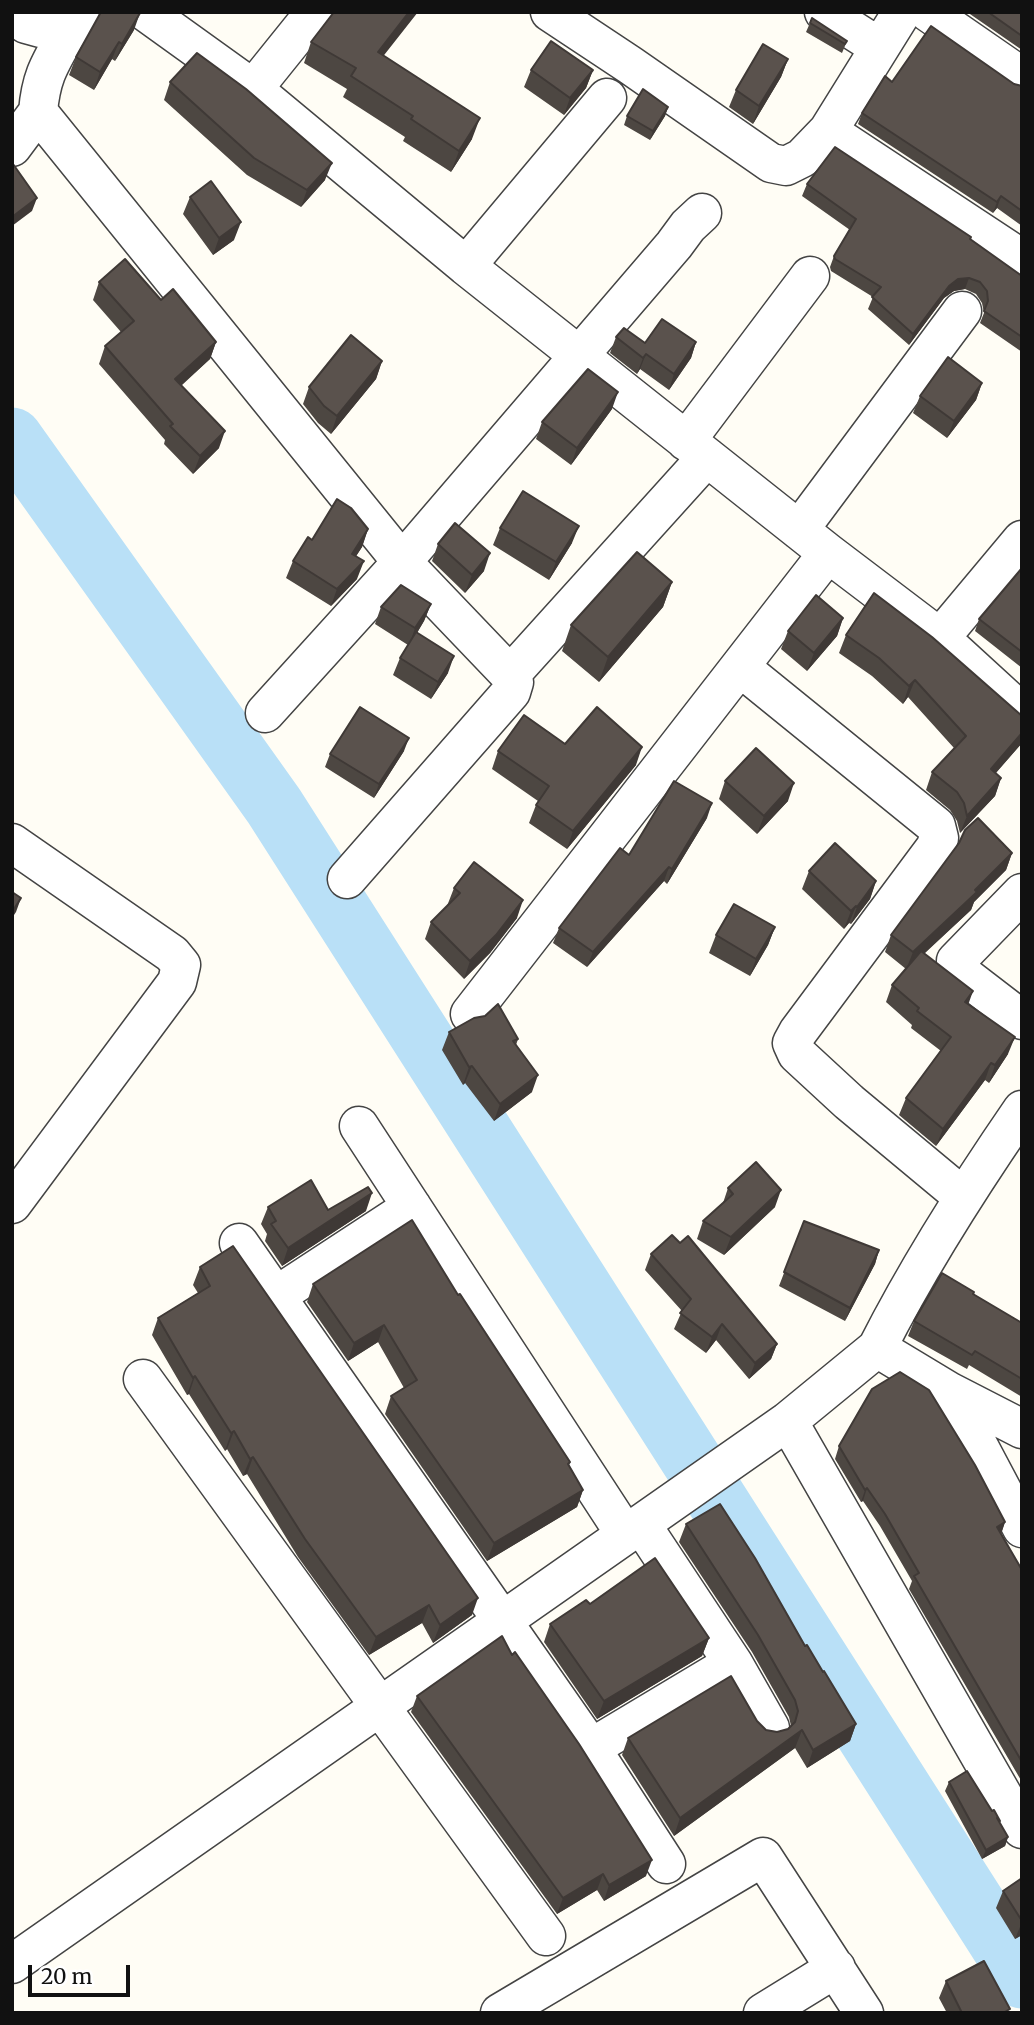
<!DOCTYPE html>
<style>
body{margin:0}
#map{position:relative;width:1034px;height:2025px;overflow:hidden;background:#fffdf5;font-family:Merriweather,serif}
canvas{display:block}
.frame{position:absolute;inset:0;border:14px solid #111;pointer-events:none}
.scale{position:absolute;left:28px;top:1965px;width:102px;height:32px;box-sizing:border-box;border:4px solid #111;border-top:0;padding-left:9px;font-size:21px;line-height:24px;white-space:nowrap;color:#111;-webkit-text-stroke:5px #fff;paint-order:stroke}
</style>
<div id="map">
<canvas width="1034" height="2025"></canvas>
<div class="frame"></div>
<div class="scale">20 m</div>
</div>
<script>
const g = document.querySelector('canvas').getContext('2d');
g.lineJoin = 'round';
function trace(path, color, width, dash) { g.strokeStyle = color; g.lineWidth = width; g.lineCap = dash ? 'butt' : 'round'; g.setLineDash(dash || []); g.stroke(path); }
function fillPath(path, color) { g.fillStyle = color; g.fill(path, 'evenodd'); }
trace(new Path2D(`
 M12,438L274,806L1022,1978`), '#b9e0f7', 61);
const minor = new Path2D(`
 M146,12L253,89L466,266L828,553L470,1014
 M550,12L630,65L771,163L786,166L802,158L828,131L902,12
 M824,12L879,47
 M928,12L1022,77
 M12,14L26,24L66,35L80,12
 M66,35C49,65 41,77 38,112L402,562L512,677L514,682L511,692L347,879
 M253,89L315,12
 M828,131L1022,259
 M12,147L38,112
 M466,266L607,98
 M686,441L810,276
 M799,530L962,311
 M1022,540L940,638L1022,713
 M828,553L940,638
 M740,667L936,826L939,838L935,848L798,1032L792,1043L797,1054L849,1102L962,1196
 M511,674L707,457
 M265,713L402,562L674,245L688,226L702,213
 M12,843L172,954L181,965L177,982L12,1204
 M1022,893L956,961L957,970L1022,1020
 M359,1126L625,1534
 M239,1243L591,1748L666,1864
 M276,1296L412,1207
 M877,1348C919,1265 969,1187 1022,1110
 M143,1379L546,1936
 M950,1392L1022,1528
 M788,1421L1022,1829
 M641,1524L733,1663L770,1728
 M591,1748L733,1663
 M12,1964L788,1421L877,1348L950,1392L1022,1429
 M500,2013L763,1857L864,2013
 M763,2013L836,1968`);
trace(minor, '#444', 41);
trace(minor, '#fff', 38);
fillPath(new Path2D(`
 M967,12H1022V50Z
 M810,23L847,41L842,53L806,32Z
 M134,30L115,61L112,59L94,90L69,75L76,57Z
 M311,42L384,56L472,139L451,172L403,141L405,137L343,97L347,89L304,63Z
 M788,59L781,77L753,124L729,107L736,90Z
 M531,70H593L586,88L564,115L524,87Z
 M170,82L325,180L301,207L247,175L164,100Z
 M892,82L1014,84L1022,86V226L997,208L993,213L858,124L862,113Z
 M668,107L665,116L650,140L624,125L627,116Z
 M807,184L970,240L1022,276V352L980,323L984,313L982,303L976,294L965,289L954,291L944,298L909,345L868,309L873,297L831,271L830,267L834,256L850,230L802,196Z
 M190,197L234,240L213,255L183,214Z
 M99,282L216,342L210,359L181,386L219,448L193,474L164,444L165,440L99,364L105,346L121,332L93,300Z
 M616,337L645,343L696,342L691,358L669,390L640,369L637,374L610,353Z
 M382,361L376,379L331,434L318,423L303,404L309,387Z
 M982,383L976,400L947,438L913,413L920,396Z
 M612,409L571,465L536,439L542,422Z
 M500,528L572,543L549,580L493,545Z
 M368,529L362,547L356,556L357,579L331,606L286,578L293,561L312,540Z
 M438,544L484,571L465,593L432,561Z
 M1022,568V668L975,631L979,619Z
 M672,582L663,607L599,682L562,651L571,625Z
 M431,604L424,621L417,633L448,673L431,699L393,675L400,658L408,645L375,624L381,607Z
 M843,618L837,636L807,671L781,649L788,631Z
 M846,635L1022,716V743L996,773L1001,778L995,796L960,833L957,821L950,810L926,790L932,772L954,748L908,697L903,704L872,676L839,653Z
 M565,744L636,765L567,849L529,823L536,805L538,801L492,769L498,751Z
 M404,751L374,798L325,767L330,754Z
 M725,781L788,801L757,834L719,799Z
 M707,818L667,884L664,881L587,967L553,943L559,928L629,855Z
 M1012,853L1006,870L974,902L971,910L924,954L968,1004L1008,1054L989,1083L985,1080L936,1146L899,1115L906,1098L941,1051L911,1028L912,1025L886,1002L892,985L906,969L885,952L891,935Z
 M809,871L876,881L870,899L851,924L849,923L844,929L802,889Z
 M454,888L517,918L490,953L464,979L425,939L431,922L447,906Z
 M775,927L768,945L750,976L709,953L716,935Z
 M449,1032L518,1039L516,1045L532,1092L494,1121L465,1083L463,1085L442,1050Z
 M728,1188L775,1207L724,1255L697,1239L703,1221L723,1203Z
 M268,1207L328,1210L366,1211L282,1266L265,1241L267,1234L261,1224Z
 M804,1221L879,1250L875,1264L845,1321L779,1286Z
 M651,1254L777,1344L771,1359L749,1379L716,1340L706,1353L674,1329L682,1311L645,1270Z
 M200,1267L472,1615L433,1643L422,1623L369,1655L298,1557L247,1474L243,1476L227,1449L225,1451L189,1394L187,1395L152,1335L158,1318L198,1293L193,1285Z
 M313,1284L458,1295L570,1462L569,1465L583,1490L577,1507L487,1561L385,1414L391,1396L404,1388L378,1342L348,1361L307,1302Z
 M974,1292L973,1295L1022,1323V1397L969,1365L967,1369L908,1336L914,1321Z
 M839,1446L1005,1522L1001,1534L1022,1570V1782L909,1589L912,1581L880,1526L863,1501L861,1502L835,1459Z
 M686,1524L805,1646L823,1672L856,1724L850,1741L807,1768L795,1748L674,1836L622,1755L628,1738L757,1721L766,1730L777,1732L788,1729L791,1726L789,1717L752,1652L679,1542Z
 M550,1624L709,1638L702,1656L597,1719L544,1642Z
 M512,1655L646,1876L604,1901L597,1890L557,1914L411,1712L417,1696Z
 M949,1782L992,1811L1000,1821V1823L1008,1837L1005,1846L982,1859L945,1791Z
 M1022,1878V1935L1015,1939L996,1908L1003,1891Z
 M946,1981L1008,2013H947L939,1998Z`), '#4d4742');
fillPath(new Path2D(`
 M409,12H418L370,73L378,52Z
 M140,13L134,30L115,61L122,44Z
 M119,42L112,59L94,90L100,72Z
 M788,59L781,77L753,124L759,106Z
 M593,70L586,88L564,115L570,98Z
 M668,107L665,116L650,140L653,131Z
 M480,118L472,139L451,172L459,151Z
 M332,163L325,180L301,207L307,190Z
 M1001,196L997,208L993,213L997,202Z
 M37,198L32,211L12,226V217Z
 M241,222L234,240L213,255L219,238Z
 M969,278L965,289L954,291L944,298L909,345L913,334L949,286L958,279Z
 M216,342L210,359L168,397L175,379Z
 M696,342L691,358L669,390L674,374Z
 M646,354L640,369L637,374L643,358Z
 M382,361L376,379L331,434L337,416Z
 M982,383L976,400L947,438L954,421Z
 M618,392L612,409L571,465L577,448Z
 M225,431L219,448L193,474L200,456Z
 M579,526L572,543L549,580L556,562Z
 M368,529L362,547L346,572L352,554Z
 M490,553L484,571L465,593L472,575Z
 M364,561L357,579L331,606L337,589Z
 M672,582L663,607L599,682L608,657Z
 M431,604L424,621L409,646L415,628Z
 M843,618L837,636L807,671L814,653Z
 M454,656L448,673L431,699L438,682Z
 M915,680L908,697L903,704L909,686Z
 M1022,733V743L984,786L991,769Z
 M409,738L404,751L374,798L379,784Z
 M642,747L636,765L567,849L573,831Z
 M1001,778L995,796L960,833L967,816Z
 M794,783L788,801L757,834L764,816Z
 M712,803L707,818L667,884L672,869Z
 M1012,853L1006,870L974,902L971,910L906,970L913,952Z
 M669,867L664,881L587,967L593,952Z
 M876,881L870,899L851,924L857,907Z
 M21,898L16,912L12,918V912Z
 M523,900L517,918L490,953L464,979L470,961Z
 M856,906L849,923L844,929L851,911Z
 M775,927L768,945L750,976L756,959Z
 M973,991L967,1008L965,1002Z
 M1015,1037L1008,1054L989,1083L995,1065Z
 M991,1063L985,1080L936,1146L943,1129Z
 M472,1066L465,1083L463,1085L469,1067Z
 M538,1075L532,1092L494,1121L500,1104Z
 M781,1190L775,1207L724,1255L731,1237Z
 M372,1193L366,1211L282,1266L288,1248Z
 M879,1250L875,1264L845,1321L850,1308Z
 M722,1324L716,1340L706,1353L712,1337Z
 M384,1325L378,1342L348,1361L354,1343Z
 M777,1344L771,1359L749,1379L755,1363Z
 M195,1376L189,1394L187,1395L193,1378Z
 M234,1431L227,1449L225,1451L231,1433Z
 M253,1457L247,1474L243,1476L250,1459Z
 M867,1488L863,1501L861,1502L865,1490Z
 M583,1490L577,1507L487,1561L494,1543Z
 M1005,1522L1001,1534L997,1527Z
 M478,1598L472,1615L433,1643L440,1625Z
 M429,1605L422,1623L369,1655L376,1637Z
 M709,1638L702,1656L597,1719L604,1701Z
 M856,1724L850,1741L807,1768L813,1750Z
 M802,1730L795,1748L674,1836L680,1818Z
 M1008,1837L1005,1846L982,1859L986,1850Z
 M652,1860L646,1876L604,1901L609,1885Z
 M603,1874L597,1890L557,1914L563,1898Z
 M1022,1922V1935L1015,1939Z`), '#3f3936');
const building = new Path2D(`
 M101,12L140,13L122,44L119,42L100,72L76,57Z
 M334,12H409L378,52L480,118L459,151L411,119L413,116L351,76L356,68L311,42Z
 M988,12H1022V36Z
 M812,18L847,41L845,44L810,23Z
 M931,26L1014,84L1022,86V211L1001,196L997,202L862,113L885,76L892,82Z
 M551,41L593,70L570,98L531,70Z
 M763,44L788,59L759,106L736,90Z
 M197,53L246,89L332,163L307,190L254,158L170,82Z
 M643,89L668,107L653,131L627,116Z
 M835,147L971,237L970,239L1022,276V337L984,311L988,301L987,291L980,282L969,278L958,279L949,286L913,334L872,297L881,287L835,259L834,256L856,219L807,184Z
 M13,164L37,198L12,217V165Z
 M211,181L241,222L219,238L190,197Z
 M125,259L161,300L173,289L216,342L175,379L225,431L200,456L170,426L173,424L105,346L134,321L99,282Z
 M662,319L696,342L674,374L646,354L643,358L616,337L624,328L645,343Z
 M351,335L382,361L337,416L324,406L309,387Z
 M948,357L982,383L954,421L920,396Z
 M588,369L618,392L577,448L542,422Z
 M523,491L579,526L556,562L500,528Z
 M337,499L351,508L368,529L352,554L364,561L337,589L293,561L308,537L312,540Z
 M455,523L490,553L472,575L438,544Z
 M637,552L672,582L608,657L571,625Z
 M1022,568V652L979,619Z
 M401,585L431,604L415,628L381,607Z
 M874,593L932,637L1022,716V733L991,769L1001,778L967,816L964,803L957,792L932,772L966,736L915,680L909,686L879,658L846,635Z
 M816,595L843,618L814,653L788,631Z
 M416,632L454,656L438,682L400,658Z
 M360,707L409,738L379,784L330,754Z
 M597,707L642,747L573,831L536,805L549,786L498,751L524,715L565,744Z
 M756,748L794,783L764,816L725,781Z
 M674,781L712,803L672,869L669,867L593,952L559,928L620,848L629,855Z
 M978,818L1012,853L975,890L977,892L913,952L891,935L959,843L965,830Z
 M835,843L876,881L857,907L856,906L851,911L809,871Z
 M474,862L523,900L496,935L470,961L431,922L460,893L454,888Z
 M12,892L21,898L12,912Z
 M734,904L775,927L756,959L716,935Z
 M921,951L973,991L965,1002L1015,1037L995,1065L991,1063L943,1129L906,1098L951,1037L917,1011L919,1008L892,985Z
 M498,1004L518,1039L513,1041L538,1075L500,1104L472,1066L469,1067L449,1032L474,1018L485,1016Z
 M756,1162L781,1190L731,1237L703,1221L733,1194L728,1188Z
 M311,1180L328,1210L368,1187L372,1193L288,1248L271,1224L276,1221L268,1207Z
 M412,1220L458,1295L460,1294L570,1462L568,1464L583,1490L494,1543L391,1396L417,1380L384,1325L354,1343L313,1284Z
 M804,1221L879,1250L850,1308L784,1272Z
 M672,1235L680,1243L688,1236L777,1344L755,1363L722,1324L712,1337L680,1313L691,1299L651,1254Z
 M233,1246L478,1598L440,1625L429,1605L376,1637L305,1539L253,1457L250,1459L234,1431L231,1433L195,1376L193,1378L158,1318L210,1286L200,1267Z
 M942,1273L974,1292L973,1294L1022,1323V1379L975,1351L972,1355L914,1321Z
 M900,1372L929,1390L975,1465L1005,1522L997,1527L1022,1570V1762L914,1576L919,1573L885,1514L867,1488L865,1490L839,1446L872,1389Z
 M720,1504L755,1558L805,1646L807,1645L823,1672L824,1671L856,1724L813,1750L802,1730L680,1818L628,1738L731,1676L757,1721L766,1730L777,1732L788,1729L795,1722L798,1711L795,1700L758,1635L686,1524Z
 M655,1558L709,1638L604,1701L550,1624L586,1600L590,1604Z
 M502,1636L512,1655L515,1652L579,1744L652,1860L609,1885L603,1874L563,1898L417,1696Z
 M967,1771L992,1811L994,1810L1000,1821L997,1818L1008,1837L986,1850L949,1782Z
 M1022,1878V1921L1003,1891Z
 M984,1961L1010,2009L1003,2013H962L946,1981Z`);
fillPath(building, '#5a524d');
trace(building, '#3f3936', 2);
</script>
